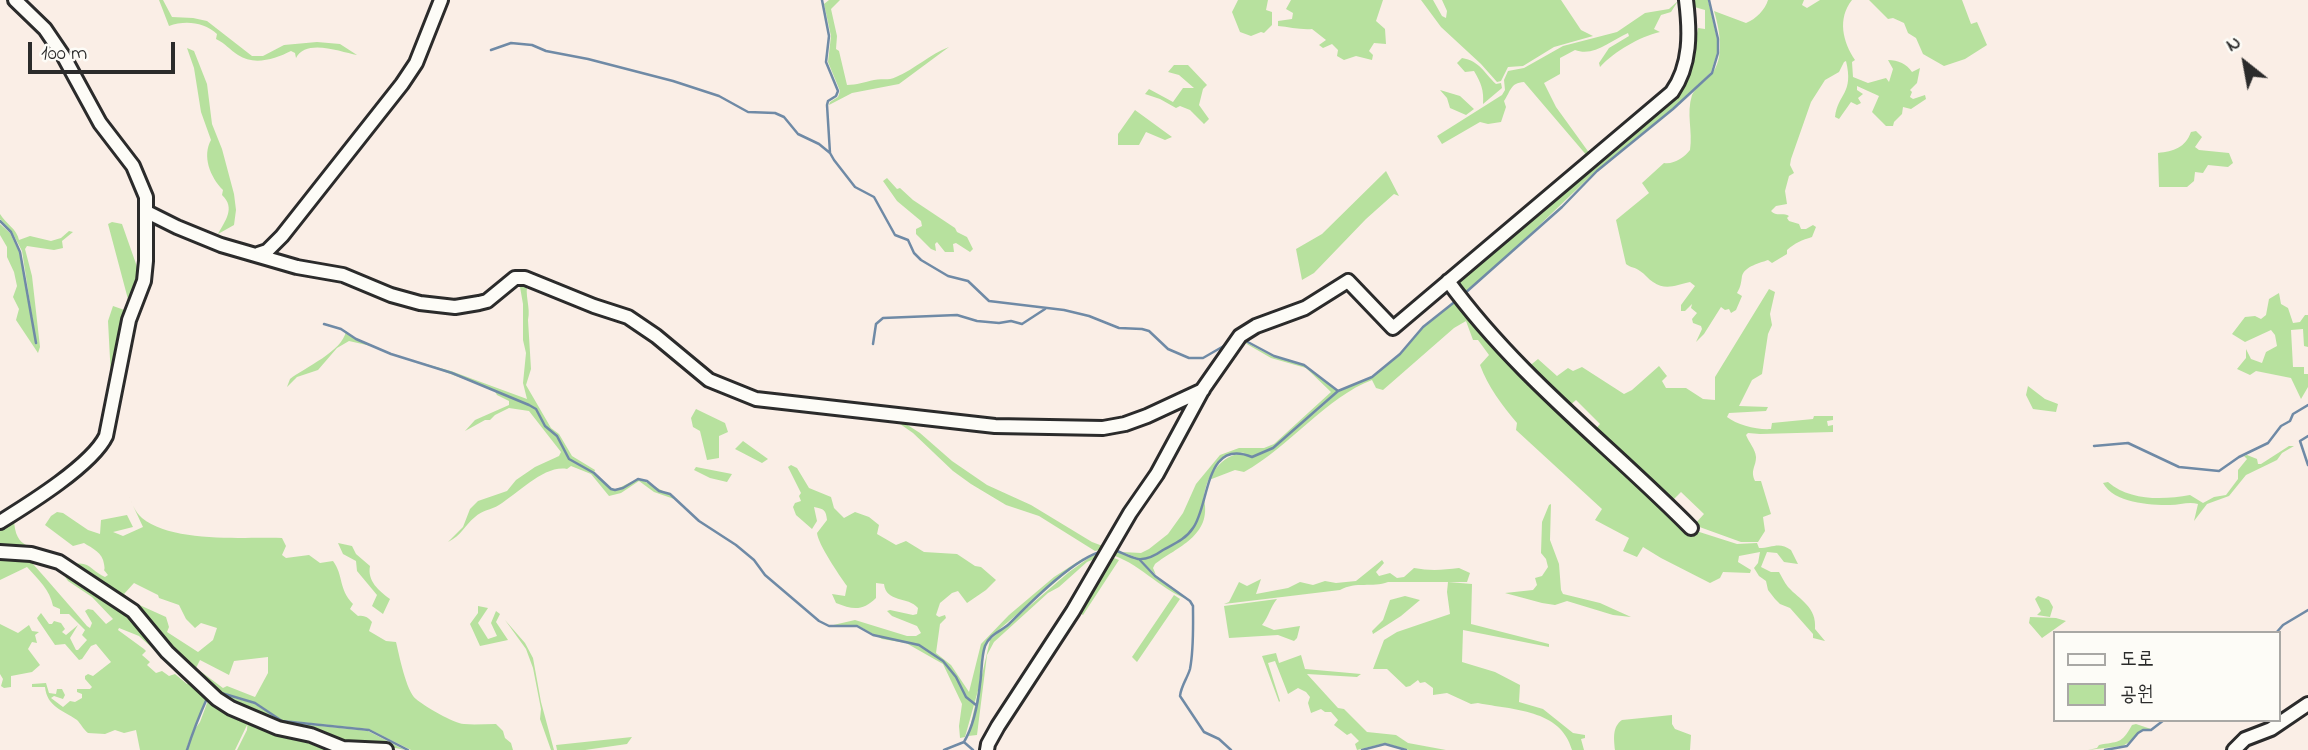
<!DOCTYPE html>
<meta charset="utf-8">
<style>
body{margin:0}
#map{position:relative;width:2308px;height:750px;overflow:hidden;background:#faeee6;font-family:"Indie Flower","Poor Story",sans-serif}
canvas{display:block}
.legend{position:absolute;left:2053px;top:631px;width:228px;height:91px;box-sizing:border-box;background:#fdfcf7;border:2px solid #a9a8a5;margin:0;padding:9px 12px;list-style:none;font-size:21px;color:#2b2b2b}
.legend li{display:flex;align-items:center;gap:14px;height:35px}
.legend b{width:35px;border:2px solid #a9a8a5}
.north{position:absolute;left:2210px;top:28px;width:70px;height:70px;-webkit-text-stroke:5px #fdfcf7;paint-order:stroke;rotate:329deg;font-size:19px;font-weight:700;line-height:28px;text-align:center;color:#2b2b2b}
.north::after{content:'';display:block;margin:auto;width:24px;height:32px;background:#2b2b2b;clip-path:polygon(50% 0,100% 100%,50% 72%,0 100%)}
.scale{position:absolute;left:28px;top:42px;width:147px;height:32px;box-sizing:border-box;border:4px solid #2b2b2b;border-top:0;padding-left:9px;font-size:21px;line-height:24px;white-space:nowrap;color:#2b2b2b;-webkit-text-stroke:5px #fdfcf7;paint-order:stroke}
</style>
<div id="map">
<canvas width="2308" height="750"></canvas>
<ul class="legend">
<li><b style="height:9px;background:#fdfcf7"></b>도로</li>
<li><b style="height:19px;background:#b7e19e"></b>공원</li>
</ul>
<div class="north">N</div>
<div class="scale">100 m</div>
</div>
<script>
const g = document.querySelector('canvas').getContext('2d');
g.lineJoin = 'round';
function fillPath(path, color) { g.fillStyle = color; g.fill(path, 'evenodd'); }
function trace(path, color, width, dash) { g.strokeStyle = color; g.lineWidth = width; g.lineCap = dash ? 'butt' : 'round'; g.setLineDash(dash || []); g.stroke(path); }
fillPath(new Path2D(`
 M159,0H163L172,17L193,18L207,21L252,56H263L284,45L317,42L340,44L357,55C341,52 306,38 296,58L295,53L291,51C275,59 254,66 238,55C230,50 225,43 216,39L217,34C204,22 185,20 169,26Z
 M829,0H840L831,9L837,36L836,49L839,51L847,85C857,85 864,82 874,80C881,78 888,81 896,77C915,69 930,54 949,47L899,84L852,93L829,105L830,102L838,97L840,91L828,62L831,36L824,4Z
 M1238,0H1268L1266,10L1272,12V25L1264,33L1261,32L1251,36L1240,32L1232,12Z
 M1291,0H1383L1376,21L1385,29L1386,44L1374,43L1369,51L1373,55L1372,60L1356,56L1344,60L1337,56L1338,50L1332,44L1323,48L1319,45L1326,40L1312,29C1301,30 1289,27 1278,26V21L1292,19L1293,13L1286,9Z
 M1421,0H1433L1442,16L1446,18L1447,11L1442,0H1561L1581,30L1593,36L1554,47L1523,66L1508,67L1501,81L1497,82L1481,64L1441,27Z
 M1690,0H1708L1717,39V53L1711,72L1673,109L1597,170L1502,261L1461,295L1452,282L1682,86L1692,60L1698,28L1705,29V10L1691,6Z
 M1768,0H1804L1802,5L1807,8L1820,0H1852C1837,19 1843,42 1855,60L1852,62L1853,77L1868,83L1886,78L1889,82L1893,69L1888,60C1898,60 1907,64 1912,72L1920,68L1917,83L1910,90L1912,92L1910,97L1913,99L1925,95L1926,99L1911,109L1903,107L1902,114L1894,122L1893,126H1886L1872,112L1879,96L1857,86V90L1863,94L1858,98L1861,103L1857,105L1851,102L1839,119L1835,117C1838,93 1854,94 1846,61L1844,62L1839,72L1825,80L1811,102L1791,159L1790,165L1794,173L1789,176L1785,191L1787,204L1776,206L1771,211C1776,217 1783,212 1789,216L1787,218L1789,221L1799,224L1801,229H1806L1813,225L1816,227L1812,237C1802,240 1795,243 1787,250V254L1772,263L1768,260C1760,263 1745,266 1742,276C1741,283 1741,286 1737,293L1742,296L1736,310L1731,313L1729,309L1725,310L1721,307L1704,334L1696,342L1702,329L1701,326L1693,323L1692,319L1697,313L1691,308L1692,304L1685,311H1681V305L1695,286L1690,282C1676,285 1666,291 1653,282C1648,279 1645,274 1640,271C1635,267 1631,268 1626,264L1616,220L1649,193L1642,183L1664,163C1673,165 1685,157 1690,150C1693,131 1686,114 1692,95C1695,88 1705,82 1711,75C1725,58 1720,31 1714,11L1746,23C1756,19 1765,10 1768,0Z
 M1869,0H1962L1971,24L1977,22L1987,45L1965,59L1944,66L1923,54L1916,38L1908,33L1904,23L1893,18L1888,19Z
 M1678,1L1671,12L1661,15L1654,29L1660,32C1639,37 1615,51 1600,67L1599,63L1609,48L1629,36L1628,33C1610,41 1594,57 1575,50L1560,58V74L1544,83L1556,107L1590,154L1588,157L1524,82C1510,83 1511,91 1504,101L1506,107L1501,122L1488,124L1480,122L1442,144L1437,136L1502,95L1505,90L1504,80L1508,71L1524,68L1563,46L1617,32L1645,13L1669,9Z
 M187,48L194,51L207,84L212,124L222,149L234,194L236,210L234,225L218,234C225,221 236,208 222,195L223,190C210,177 202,156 211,140L201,112L194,68Z
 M1462,58C1480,61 1484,73 1496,84L1501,83L1502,88L1483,104C1484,90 1481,83 1474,71L1465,72L1457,63Z
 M1174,65H1188L1207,85L1203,89L1199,105L1209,119L1204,124L1190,110L1180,106L1176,108L1160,99L1145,94L1149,89L1173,102L1183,88H1194L1179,75L1168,72Z
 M1440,90L1460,96L1474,109L1466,115L1450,108L1447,98Z
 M1135,110L1172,137L1165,140L1146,132L1139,145H1118V134Z
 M2196,131L2202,137L2195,147L2199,150L2229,153L2233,163L2228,167L2208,165L2203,173L2195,172L2194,181L2187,187H2159L2158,153C2174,151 2185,148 2191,132Z
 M1386,171L1399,196L1394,194L1366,219L1314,273L1302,280L1296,249L1322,234Z
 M887,178L897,189L900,188L913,200L955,228L957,232L967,237L973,249L970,252L956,243L953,244L954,252H945L937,242L935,244L936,251L931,249L916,234V229L922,226L921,221L897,201L883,181Z
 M0,214C6,224 17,229 19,240L30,236L51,241L61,238L69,231L73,232L62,241L63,248L54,250L27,246L25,249L32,276L40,347L38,353L16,320L19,309L13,297L17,286L14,272L7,257V247L0,235V224L10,233L19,252L37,348L22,251L12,232L0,219Z
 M112,222L122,224L142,281L129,303L108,224Z
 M514,282H528C524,295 531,307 528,320L531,369L526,385L551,428L559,434L572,456L595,470L594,473C619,496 609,491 638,479C646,481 671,495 677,500L654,492L639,481L621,493L609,496L591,474L571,466L567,469C544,465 519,493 499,505C491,510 482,510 475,517C464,526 462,535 448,542L463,527L470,509L478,501L507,491L516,480L535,467L559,456L561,452L529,411L509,408L495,415L490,420H485L465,431L475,420L509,405V401L497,395L494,390L415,361L451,371L527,399L523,383L526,353L523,340V304L520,287Z
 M1769,289L1775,292L1770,314L1772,325L1768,334L1762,374L1752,380L1739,406L1768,407L1766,411L1729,413L1727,417C1737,425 1757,430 1771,429L1772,423L1813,419L1814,416H1833V420L1827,421L1828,426L1833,425V432L1760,434L1748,433L1746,435C1749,443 1755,448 1756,457C1756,467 1750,470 1755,481H1761L1771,514L1763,517L1765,531L1758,542H1741L1694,525L1704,514L1681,492L1672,501L1594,431L1600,424L1576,400L1568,407L1527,368L1538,359L1557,376L1568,368L1573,371L1582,367L1624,394L1632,390L1659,366L1667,376L1662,381L1666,388H1686L1703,399L1715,400V377Z
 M2279,293L2281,304L2288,308L2293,323L2300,322L2305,315H2308V347L2304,346L2303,329L2291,330L2293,367H2304V374H2308V387L2301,399L2291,378L2256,371L2250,375L2237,369L2246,358V349L2251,359L2262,363L2266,352L2277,346L2275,335L2271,330L2245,342L2232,334L2245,317L2255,316L2261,319L2266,315L2269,299Z
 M1459,299L1690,529L1737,544L1757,543L1759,548C1772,548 1779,541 1791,550L1798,564L1784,562L1777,553L1767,552L1761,567L1771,572H1779C1782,577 1784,582 1788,587C1800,600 1817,607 1815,629L1825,641L1813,638V634L1790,608L1780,604L1775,599L1768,590L1766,581L1759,576L1754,568L1758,563L1760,552L1739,556L1738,562L1751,570L1750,573L1723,572L1720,578L1710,583L1661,558L1643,547L1637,557L1623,551L1629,538L1595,520L1602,509L1516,430L1517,423C1502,405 1488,387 1480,365L1489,355L1478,340H1473L1466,321L1454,328L1383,390L1376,388L1372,380C1328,396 1288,448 1244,472L1235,470L1209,480C1217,464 1227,454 1245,453C1218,450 1205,480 1203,503L1204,499C1212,536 1177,547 1155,564L1153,568L1156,575L1140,559L1147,558H1138L1122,552L1141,553L1149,549L1168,534L1183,513L1196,484L1220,455L1239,448H1264L1274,444L1331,392L1306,368L1271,358L1245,343H1240L1241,340L1274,357L1304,365L1337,391L1313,415L1338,392L1373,377L1400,355L1423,328Z
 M113,306L130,312L107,423L101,439L111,378L108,321Z
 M346,331L350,336L371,346L349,341L337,348L318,370L297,377L287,387L290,379C304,368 343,351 346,331Z
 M2028,386L2045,399L2058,404L2056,412L2033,409L2026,395Z
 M696,409L725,423L728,432L719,436V458L707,460L700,431L693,427L691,418Z
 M890,417H895L920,433L952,461L987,485L1031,505L1092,542L1108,548L1095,551L1039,516L1006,505L971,484L953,471L913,433Z
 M743,441L768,459L762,463L735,449Z
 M2289,446H2294L2282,453L2277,460L2246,475L2229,496L2207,504L2194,521L2198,504C2189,501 2180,505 2170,505C2149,505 2114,503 2103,483L2108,482C2130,501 2163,500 2190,495L2203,503L2214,497L2226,495L2238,479V470L2247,459L2244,456L2247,455L2257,459L2258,464H2261Z
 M791,465L797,468L809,488L831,497L834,508L844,518L855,512L869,517L879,525L877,534L896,545L906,541L924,552L957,554L975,566L981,567L996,580L986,590L967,603L958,591L952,593L940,603L936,615L939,617L945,615L946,618L940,624L936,653L951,665L969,692L981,644L1009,615L1054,577L1085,557L989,638L982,655L979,687L965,737L960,738L959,726L962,704L943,664L906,643L882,639L857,625L829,626L855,620L907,636H916L921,633L917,626L892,616L887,611L890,610L913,615L917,614L918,608C908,596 886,603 884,584L876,583V598C863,611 853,610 836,603L832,594L845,596L847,586C839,575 818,544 817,533L827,520C826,510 824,509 814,507L817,521L812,529L796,515L793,507L795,503L801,501L799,496L801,493L788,467Z
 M696,467L732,474L727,482L710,478L694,470Z
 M128,495C132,503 135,512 142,518C172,543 244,537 282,538L286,546L282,555L286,558L309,555L320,563L333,561C344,576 338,588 353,604L350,609L358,616C364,615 368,617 372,622L369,631L386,641L396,642C399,654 406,691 416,699C424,706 453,723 464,724C474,725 485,724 496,724L503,731L505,738L511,743L513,750H411L369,729L282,720L256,703L218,691L214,693L157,636L62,561L0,549V527L14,519C15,551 33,546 56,553C63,555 70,560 76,564C89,561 94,573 105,577L108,575C101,566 106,574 104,564C103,553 92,548 84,543L73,546L45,525L51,516L57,512L63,513L88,530L100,534L101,520L127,515L133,527L113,532L123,536L143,527ZM134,583L158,595L159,598L179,605L186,619L195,628L201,623L217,628L213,640L198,652L167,632L169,627L166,617L135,603L124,594ZM268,657V673L255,697L227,686L223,688L196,668L200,660L229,675L234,661Z
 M1551,504L1550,540L1559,564L1561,590L1563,594L1600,603L1631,617L1613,615L1567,601L1555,605L1542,603L1505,593L1533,590L1537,585L1535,578L1542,576L1548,567L1546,559L1541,553L1542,522L1549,505Z
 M338,543L352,546L356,554L370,566C367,581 379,591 390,599L383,614L372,606L377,595L357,571L356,561L343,554Z
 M1111,550L1138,559L1155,577L1187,599C1159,589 1138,561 1108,554Z
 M1102,552L1104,555L1087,562L1059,587L1048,593L994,642L987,655L977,735L968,736L990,640L1069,572L1090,557Z
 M0,554L44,558L116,603L209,694C201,713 192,730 186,750H140L136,730L124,733L115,730L105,734L88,733C83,729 81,724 77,720C63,710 47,707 45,687H32V684L46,683L49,693L56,694L57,689H62L65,695L63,699L54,696L51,698L63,707L70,701L75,702L82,698V694L77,692V689H90L92,687L85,679V676L88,674L93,676L111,662L96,644L91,646L82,659L79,660L65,644L55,645L38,620L37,618L41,613L49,624H52L54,621L61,623L65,629L62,632L66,635L78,625L70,638L76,650H78L87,640L82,635L85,630L69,614H60V609L53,606C50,590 38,579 27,567L0,580ZM36,562L59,568L68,581L92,597L113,619L106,624L93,610L88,609L85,611L92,623L90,628L87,626C69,605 51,584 33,564ZM119,628L139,636L190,682L187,684L175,674L169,676L162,671L156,673L147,665L150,662L142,655L146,651L144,649L118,630Z
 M1109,556L1119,560L1083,615L1076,611Z
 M1382,560L1384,563L1376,572L1379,576L1390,573L1397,578L1404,577L1414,568C1430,571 1443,570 1459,568L1470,573L1467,582H1388C1372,588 1356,581 1340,590L1224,604L1229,602L1239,582L1247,586L1261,579L1256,594L1288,588L1300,582L1313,585L1325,581L1336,583L1356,581Z
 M1448,582L1472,584L1471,624L1549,644V647L1463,630L1462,662L1495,672L1520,685L1519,702L1543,709L1573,733L1585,735V738L1581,739L1584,750H1572C1561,709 1512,710 1478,703L1471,704L1447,693L1433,695V688L1425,682L1420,683L1418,680L1410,686L1406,687L1387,669H1373L1384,640L1397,632L1450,614L1447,592Z
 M1174,595L1180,599L1137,662L1132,657Z
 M1405,596L1420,600L1401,616L1373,634L1372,631L1383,620L1390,600Z
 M2038,596L2049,600L2053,607L2050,617L2037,615L2041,611L2035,599Z
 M1277,599C1270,608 1269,616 1262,625L1274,630L1300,626L1297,638L1294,641L1278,635L1229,638L1224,606Z
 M478,606L488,608L478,623L488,639L497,636L491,623L496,611L500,614L496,622L508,640L480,646L470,624L478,613Z
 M2030,617L2056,618L2066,621L2042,638L2029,623Z
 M505,620L525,643L533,658L541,702L554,750H551L540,719L541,709L533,668L526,649Z
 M0,624L18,633L29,625L32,631L39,632L35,635L37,643L32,642L28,649L40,665L32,672L11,676V687L4,688L1,686L3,679L0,674Z
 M1276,653L1279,663L1301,655L1305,669L1361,674L1357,677L1307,674L1338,708L1344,709L1367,732L1396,735L1408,743L1446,750H1409L1385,743L1357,750L1355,744L1359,741L1351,733L1347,735L1334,725L1338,720L1331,712H1325L1321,709L1311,713L1308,703L1310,697L1306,692L1298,688L1288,694L1275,661L1268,663L1280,701L1279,702L1262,656Z
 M218,693L255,704L282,722L368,731L405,750L386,746H348L248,713Z
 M210,695L246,717L248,723L235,750H187L192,733L200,722Z
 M1672,715V724L1675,729L1691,735L1690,750H1615C1614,739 1612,727 1622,720Z
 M248,718L344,750H237L247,730Z
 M2136,724L2151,729C2136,729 2134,742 2122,746L2088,750L2097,748L2099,745C2118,741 2121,745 2132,725Z
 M632,737L627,744L585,750H557L556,745Z`), '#b7e19e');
trace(new Path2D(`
 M822,0L829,36L826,62L838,91L836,96L828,101L827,105L830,153L834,160L855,187L874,197L895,235L908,240L914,253L921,260L948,276L968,281L989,301L1064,310L1089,316L1119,328L1142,329L1149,331L1168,349L1189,358H1203L1229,343
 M491,50L511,43L532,45L546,51L588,59L673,81L719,96L748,112L775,113L784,117L798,134L819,144L830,153
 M0,221L11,232L20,252L36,343
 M1464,294L1562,207L1597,171L1673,109L1712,73L1718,53V39L1709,0
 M324,324L341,329L356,339L391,354L452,373L529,405L536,409L545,426L557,436L569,459L594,473L611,489L615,490L623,488L638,479L647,481L659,491L670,494L699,521L736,545L754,560L765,575L819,621L829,626H857L873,635L919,645L943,661L956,677L966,697L976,705
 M1244,340L1274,356L1304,365L1338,391
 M873,344L876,324L883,318L957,315L977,321L999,323L1011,321L1022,324L1045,309
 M2308,436L2300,441L2308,465
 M2094,446L2128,443L2179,467L2219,471L2239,457L2268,443L2281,426L2290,421L2293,414L2308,405
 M1112,549C1121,552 1129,557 1138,559C1147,560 1156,555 1163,550C1174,544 1186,539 1193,528C1210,505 1204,437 1252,457L1273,448L1338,391L1372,377L1400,354L1423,327L1457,300
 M1139,559L1155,576L1190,601L1193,606C1193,627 1194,648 1190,669C1187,679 1181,686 1180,696L1204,732L1219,739L1231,750
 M2276,633L2283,625L2308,610
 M218,692L255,703L282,721L369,730L408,750
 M965,743L973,750
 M187,750C193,731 200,714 208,696
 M944,750L964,742C974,725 978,703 980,684C982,672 981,658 985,646C990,634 1000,632 1009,624C1030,603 1074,558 1103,551
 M1362,750L1385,744L1406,750
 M2105,750L2127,746L2138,733L2143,730H2151L2164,720`), '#6f8aa6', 2.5);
const minor = new Path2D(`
 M147,212L177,227L221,245L297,267L343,275L391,295L420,303L455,307L479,303L487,301L515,278H525L594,306L628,317L656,336L709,380L756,399L995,426L1103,428L1125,424L1147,416L1203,390
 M258,254L267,251L282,236L402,84L416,63L441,0
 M1448,281C1517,376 1610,446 1691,528
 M0,522C29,504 92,465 106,436L129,320L144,281L146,261V197L133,166L100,123L64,57L45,29L15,0
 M0,552L31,554L59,562L133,611L167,652L217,699L231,708L278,728L311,735L343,748L386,750
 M987,750L988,744L998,726L1073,611L1130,513L1157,474L1203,389L1240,336L1256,326L1305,308L1348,281L1393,328L1672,92C1691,65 1690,32 1686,0
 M2234,750L2245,739L2271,729L2308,704`);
trace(minor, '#2b2b2b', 18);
trace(minor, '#fdfcf7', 12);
</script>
